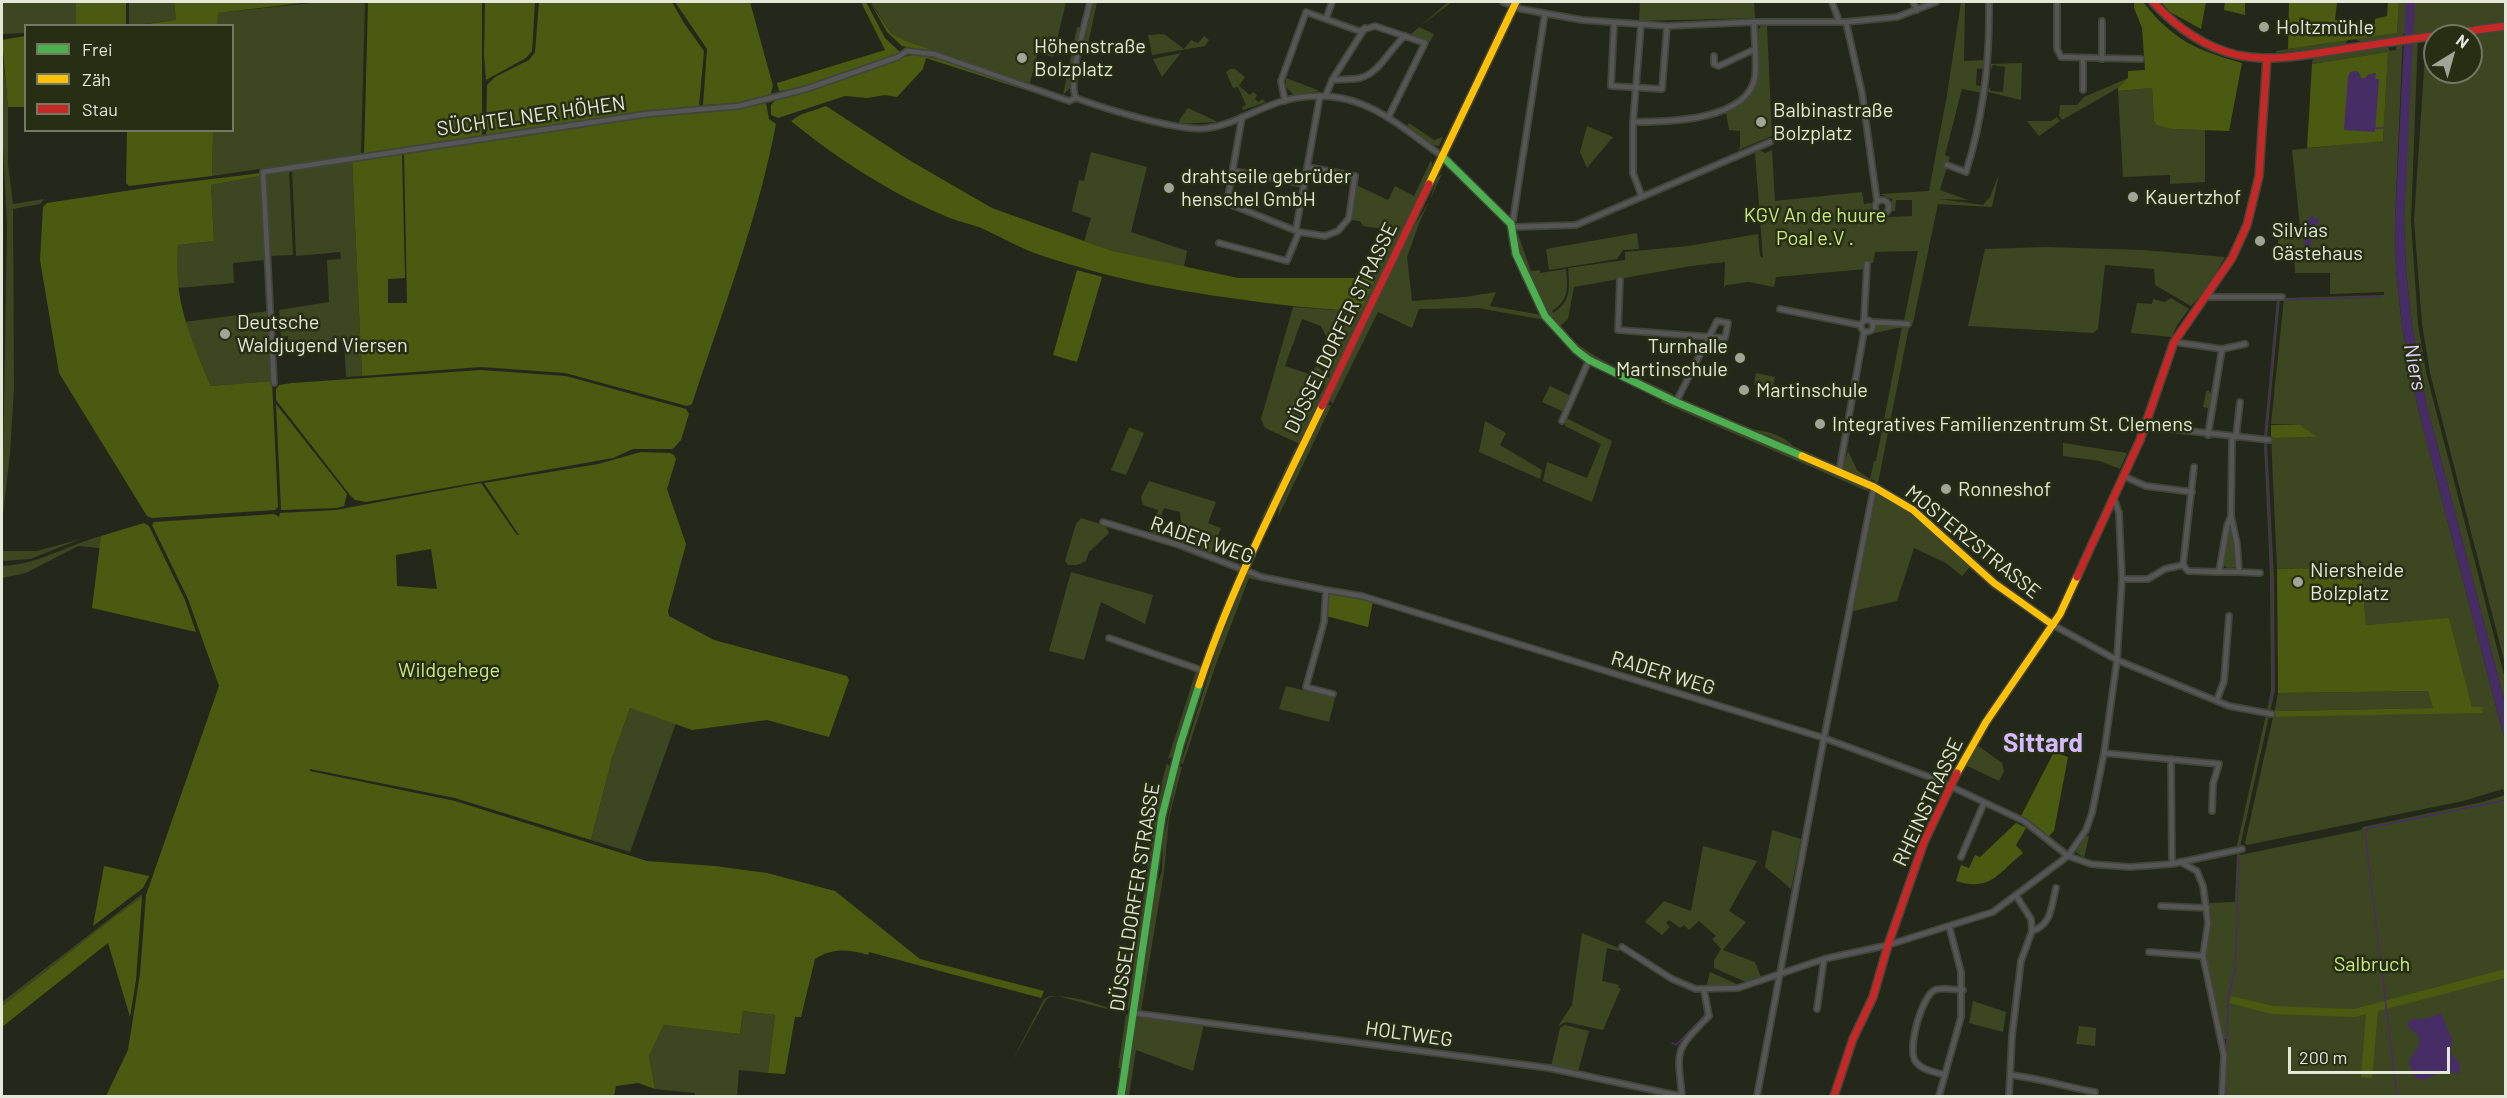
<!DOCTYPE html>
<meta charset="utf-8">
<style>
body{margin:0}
#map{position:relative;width:2507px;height:1098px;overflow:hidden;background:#24281a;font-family:Barlow,sans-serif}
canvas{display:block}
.frame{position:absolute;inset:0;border:3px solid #e3e8d8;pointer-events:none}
.legend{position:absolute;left:24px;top:24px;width:210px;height:108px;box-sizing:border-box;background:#262e14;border:2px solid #727862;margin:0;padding:8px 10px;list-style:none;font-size:18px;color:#e3e8d8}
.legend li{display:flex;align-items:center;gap:12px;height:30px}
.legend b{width:30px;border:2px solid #727862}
.north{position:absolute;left:2423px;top:24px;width:60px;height:60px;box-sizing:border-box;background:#262e14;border:2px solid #727862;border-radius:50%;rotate:37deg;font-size:16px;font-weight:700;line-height:24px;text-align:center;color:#e3e8d8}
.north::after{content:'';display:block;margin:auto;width:21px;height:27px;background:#a0a596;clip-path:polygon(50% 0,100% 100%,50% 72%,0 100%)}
.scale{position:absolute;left:2288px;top:1047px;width:162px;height:27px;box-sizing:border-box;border:3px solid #e3e8d8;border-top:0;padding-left:8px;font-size:18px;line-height:21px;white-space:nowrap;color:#e3e8d8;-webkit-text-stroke:4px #262e14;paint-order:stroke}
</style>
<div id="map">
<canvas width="2507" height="1098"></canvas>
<div class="frame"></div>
<ul class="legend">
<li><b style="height:8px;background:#4caf50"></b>Frei</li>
<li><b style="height:8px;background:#ffc107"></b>Zäh</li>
<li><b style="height:8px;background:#c62828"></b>Stau</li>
</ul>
<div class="north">N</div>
<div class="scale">200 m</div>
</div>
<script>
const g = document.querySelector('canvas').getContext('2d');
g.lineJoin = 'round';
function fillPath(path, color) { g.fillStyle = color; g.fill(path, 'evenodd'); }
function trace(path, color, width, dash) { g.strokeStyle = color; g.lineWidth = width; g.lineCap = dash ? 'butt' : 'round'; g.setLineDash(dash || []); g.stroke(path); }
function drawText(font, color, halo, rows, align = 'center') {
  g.font = font + ' Barlow,sans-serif'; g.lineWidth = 5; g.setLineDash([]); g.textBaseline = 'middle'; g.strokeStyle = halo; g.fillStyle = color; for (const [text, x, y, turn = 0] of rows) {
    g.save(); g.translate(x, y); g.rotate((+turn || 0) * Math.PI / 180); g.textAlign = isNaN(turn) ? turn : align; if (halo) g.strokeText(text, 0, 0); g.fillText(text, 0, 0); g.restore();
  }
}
fillPath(new Path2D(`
 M2,2H76V25L26,26L25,33L2,34Z
 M129,2H174L176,20L129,26Z
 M321,2H365L361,154L212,176L213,131L232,130V26L217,25V13Z
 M871,2H1066L1053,57L1038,52L1030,83L906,41L891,33Z
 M1094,2H1097L1087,49L1083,48Z
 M1448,2H1452L1419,27L1434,34L1430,42L1411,34Z
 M1640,2H1754L1755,18L1639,21Z
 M1961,2H1965L1964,61L1986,60V68L1977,69L1976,85L1984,87L1983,93L1962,89L1945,155L1950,157L1940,190L1968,200L1939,199L1983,205L1990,197L1999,174L1992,207L1938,204L1913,323L1909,327L1878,483L1871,479V482L1788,448L1789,445L1764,434L1762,437L1683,402L1682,399L1755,430C1768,431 1784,436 1793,446L1843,468L1848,451L1857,470L1870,479L1874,461H1876L1902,327L1870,334L1876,323L1903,326L1918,251L1875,252L1873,263H1866V269L1776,277L1774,287L1748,282L1726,285L1724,288L1725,262L1691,266L1574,287L1568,319L1561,325C1574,353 1644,380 1673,394L1671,397C1643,383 1612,371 1585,353C1547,327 1526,277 1515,233L1518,234L1531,271L1540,270V273L1566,269C1568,288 1569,300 1552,311L1553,313C1571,302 1570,288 1568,268L1625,260V252L1688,246L1758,234L1760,256L1763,258L1755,153L1759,150L1765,153L1772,150L1775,201L1862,192L1864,204L1871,203L1870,218L1912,216V200H1896L1895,211H1892V199L1880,194L1929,191L1947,95Z
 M2399,2H2505V22L2418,35L2411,221L2418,324L2426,372L2505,679V703L2427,406L2412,325L2406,270L2404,218L2411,33L2403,34L2395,220L2396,270L2402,326L2418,408L2505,741V1096H2225L2226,1039H2223L2205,956L2210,921L2209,903L2235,902L2237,852L2240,855L2361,830L2363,827L2483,802L2505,795L2503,789L2463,801L2247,845L2245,843L2273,717L2416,714L2472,707L2449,619L2366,625L2361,567L2277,569L2271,436L2274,438L2316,437L2300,425L2271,424L2284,298L2384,295V292L2330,294V273H2295L2294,253L2279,254L2277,229L2300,226L2292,150L2383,140L2388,52L2312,64L2313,58L2387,46L2390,51L2396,50L2397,38L2362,43L2355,39L2397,33Z
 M1762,25H1767L1772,136L1738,150L1740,147V131L1729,130L1726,112C1761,100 1759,61 1758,30Z
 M1077,27L1081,28L1071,87L1063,95Z
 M2505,28V664L2430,373L2422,324L2414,220L2426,40L2435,38V72H2471V36H2451Z
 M1164,34L1184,49L1191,40L1198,43L1204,36L1209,40L1205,46L1152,55L1148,35Z
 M2348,40L2344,46L2276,53V51Z
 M2,50L8,107V164L13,204L44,199L40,204L13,209L14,388L10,454L2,522L7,226L2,128Z
 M1181,53L1162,77L1153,59Z
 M2022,63L2021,100L1988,92L1989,87L1991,91L2003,92L2005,67L1993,65L1991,69V64Z
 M1230,69H1235L1245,77L1239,86L1250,95L1253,92L1257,95L1255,99L1259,102L1262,99L1266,102L1243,110L1242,107L1246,105L1238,87L1233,88L1226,72Z
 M1286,78L1320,91L1294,95L1286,87Z
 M2128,78L2118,88L2062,120L2059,116L2060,105H2077L2084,97Z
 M2152,88L2154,121L2172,129L2205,130V182L2170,184V175L2123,177L2118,91Z
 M1188,108L1216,121V122L1179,124L1180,119Z
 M2057,117L2060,121L2039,136L2027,121H2051Z
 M1409,123L1434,140L1443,137L1439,146C1425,145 1417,133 1407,126Z
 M1587,126L1613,137L1587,168L1580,152Z
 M1091,152L1147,167L1131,232L1187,251L1184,267L1113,251L1084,241L1091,218L1072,211L1079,180L1084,181Z
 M352,160L362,376L346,377L344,340L294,343L288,342V336L281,337L279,310L329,302L327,260L341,259L340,252L296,256L292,169Z
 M1431,160L1433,167L1300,444L1265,428L1261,419L1293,307L1334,310L1375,277L1371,278L1396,231L1363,226L1360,221L1350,220L1356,185L1388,200L1395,186L1414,196ZM1302,319L1321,326L1329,342L1328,357L1317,361L1330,374L1329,378L1317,366L1309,374L1285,366ZM1310,379L1325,385L1318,399L1305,392Z
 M289,169L293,255L268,256L264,176L267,173Z
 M1442,174L1420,221L1407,257L1412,301L1465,297L1496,292L1490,306L1542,315L1545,320L1478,308L1419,309L1412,328L1378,312L1333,403L1328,400L1398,253L1430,200L1437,178Z
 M261,176L265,260L233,263L234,283L178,288L175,272L178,245L214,241L211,185Z
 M1637,233L1639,249L1623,250L1617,259L1549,270L1546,249Z
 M2046,247L2143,250L2225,257L2208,287L2191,306L2155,285L2154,269L2105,265L2098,329L2093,333L1968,326L1985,249Z
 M2171,298L2189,309L2177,325L2172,337L2131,333L2137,303L2152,304L2153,299L2165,302Z
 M2277,298H2280L2267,438H2264Z
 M269,311L272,381L211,386L184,322Z
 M1756,373L1775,377L1772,389L1754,385Z
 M1550,386L1571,396L1564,412L1542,402Z
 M2208,390L2212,395L2207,429L2205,431L2208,408L2203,407L2206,392Z
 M1662,400L1867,487L1869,492L1661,402Z
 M1327,404L1331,406L1278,517L1279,507Z
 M1566,418L1612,441L1592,502L1543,481L1547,462L1587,478L1601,444L1565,426Z
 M1485,421L1506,433L1500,445L1542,470L1540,479L1479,452Z
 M1129,427L1144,433L1126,475L1111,470Z
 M2063,443L2127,453L2120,469L2100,461L2063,456Z
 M2264,443H2267L2274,578L2275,690L2270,712L2267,711L2271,690L2270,575Z
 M1296,447L1297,452L1264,520L1261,519Z
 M1149,481L1216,502L1208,523L1221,528L1211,553L1179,540L1183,531L1179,530L1181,523L1180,512L1164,508L1155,535L1151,534L1158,510L1143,505L1141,497Z
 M1877,492L1916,517L1970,567L1962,576L1946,563L1914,548L1897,601L1853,611Z
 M1081,518L1106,526L1109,533L1089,552L1086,561L1077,565H1068L1065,561L1076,524Z
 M2229,524L2232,527L2237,562L2235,567L2229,569L2222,564Z
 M101,536L100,548L78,546L26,573L2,578V566C37,565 68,545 101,536Z
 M81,539L30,559L2,561V551H37Z
 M1071,572L1153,595L1145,624L1101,602L1084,660L1049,651Z
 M1247,574L1264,582L1249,578L1216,664L1183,764L1181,763L1217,648Z
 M1196,671L1199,675L1174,756L1168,759Z
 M1286,686L1335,698L1329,722L1279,709Z
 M2429,691L2433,708L2277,711L2275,709L2278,693Z
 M630,708L676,723L630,852L591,840L612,758Z
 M2266,715L2269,716L2240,847L2237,845Z
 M1977,745L2002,763L2004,771L1999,781L1965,765Z
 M1167,763L1170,767L1158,816L1130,1009L1127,1010L1157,800Z
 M1179,767H1182L1169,818L1164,872L1141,1011L1139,1010L1156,888L1162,871L1163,842Z
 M1772,830L1801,839L1791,889L1765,867Z
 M2085,836H2089L2084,858L2076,852Z
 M1703,846L1757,861L1729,911L1746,922L1723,950L1755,962L1761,977L1746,982L1714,968V960L1721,949L1712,939L1716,936L1699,921L1689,930L1684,925L1680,928L1669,920L1666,923L1670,927L1662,935L1645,922L1664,901L1691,911Z
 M142,894V897L113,918L2,1006V1002Z
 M1582,933L1621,949L1618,951L1607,948L1602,981L1619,985L1618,988H1621L1603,1030L1566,1022L1558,1026L1572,1005Z
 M1710,972L1739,985L1706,988Z
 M1050,996C1075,995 1105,1006 1128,1015L1122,1068H1118L1126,1014L1057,996L1050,997L1046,1000L1011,1063L1044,999Z
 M1973,1001L2006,1012L2003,1032L1969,1023Z
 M743,1011L775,1015L768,1073L739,1070L737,1096H695V1093L655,1089L649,1056L664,1025L740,1034Z
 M1141,1016L1153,1018L1155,1016L1204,1024L1193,1071L1136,1050L1129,1096H1124L1135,1020Z
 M1565,1025L1589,1031L1578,1072L1551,1067L1560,1028Z
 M2079,1026L2096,1028L2095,1046L2076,1044Z`), '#3c4721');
fillPath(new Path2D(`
 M76,2L126,3V25H76Z
 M174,2H310L218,13L217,25H139L176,20Z
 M368,2H482V136L364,154Z
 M485,2H535L532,51L526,58L486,80L484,55Z
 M539,2H672L684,23L704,51L699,106L486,135L487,85L495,77L529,60L535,52Z
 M675,2H750L773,86L770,96L738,103L703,105L707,49Z
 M861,2H866L885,38L901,53L803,88L779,91L777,83L885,50Z
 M870,2L891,33L906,41L1030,83L934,53L902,46L887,32Z
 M2134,2H2143C2173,40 2196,50 2242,63L2229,131L2172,129L2157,125L2154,121L2152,88L2118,91V88L2128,78V71L2145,70L2142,28L2134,8Z
 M2161,2H2206L2201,29L2170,12Z
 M2225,2H2245V15L2224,10Z
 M2289,2H2337L2335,20L2375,24V19L2387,16L2388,2H2399L2397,33L2288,49Z
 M25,36V107H8L2,40Z
 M2388,52L2383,141L2307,148L2312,64ZM2358,72L2361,78H2365L2344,130Z
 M916,54L950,62L1025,90L926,58L923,69L897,97L885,95L867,98L845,96L778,118L771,115V105L779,97L872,65Z
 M766,103L769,119L776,124C758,219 722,312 692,404L687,406L565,373L481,367L362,376L352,160L402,153L405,278L388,279V303H407L404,152L647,117L734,109Z
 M826,106L909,160L992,208L1084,241L1113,251L1238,278H1361L1367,276L1379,263L1371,277H1376L1361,310C1319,310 1279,305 1238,299C1169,290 1110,278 1043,256C1021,249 1002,237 981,228C971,224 960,222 950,218C893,195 839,160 791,121L800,115Z
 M127,131H213L212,176L129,186L126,183Z
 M261,173V176L211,185L214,241L178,245C173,301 190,336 211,386L272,381L278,507L275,510L152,518L147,516L59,373L40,260L43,207L47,203L171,184Z
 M1077,270L1102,277L1077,362L1053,355Z
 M481,370L566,376L686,409L689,414L681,440L673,449H633L613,458L366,502L355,500L350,495L276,400V389L279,385L292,383Z
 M276,404L347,494L344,506L337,508L281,510Z
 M2271,425H2300L2317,437L2274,438L2271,436Z
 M641,452L670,453L674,455L676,459L667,489L686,544L668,611L669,616L714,640L847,676L849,680L829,737L767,720L692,730L630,708L612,758L591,840L455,798L310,769V771L455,801L647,861L715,866L767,873L835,891L920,959L1044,991L1041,998L869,952L868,955C848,949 833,948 815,959L801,1017H795L785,1074L768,1073L775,1015L743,1011L740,1034L664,1025L649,1056L655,1089L638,1083L616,1086L614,1096H106L128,1050L140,974L146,895L219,686L188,599L152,525L154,522L274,514L279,517L280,513L336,510L481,483L517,535H519L484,483L598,464ZM431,549L437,589L397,586L396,555Z
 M144,523L149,526L185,600L196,632L92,608L101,536Z
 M2361,567L2366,625L2449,618L2472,707H2482L2483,713L2273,717L2275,709L2277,711L2433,708L2428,691L2278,693L2277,569Z
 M1335,593L1373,601L1368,627L1326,616L1328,594Z
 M2054,752L2068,757L2054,831L2048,837L2021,816Z
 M2016,823L2026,828L2016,845L2023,853C1998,873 1991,892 1956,881L1961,865L1969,868L1975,855L1980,857Z
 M104,866L149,876L143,888L93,926Z
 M142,897L136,980L130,1017L108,943L2,1027V1006L113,918Z
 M2505,969V978L2378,1011L2372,1078L2361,1077L2366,1014L2355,1017L2271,1014L2230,1003L2231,996L2273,1006L2354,1009Z`), '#4a5a10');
fillPath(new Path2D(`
 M2406,2H2415L2404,218L2406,270L2412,325L2427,406L2505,703V741L2418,408L2402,326L2396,270L2395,220Z
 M2357,71L2361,78H2365L2369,74L2376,73L2375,79H2379L2375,132L2344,130L2348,77L2350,72Z
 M2312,216L2318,219L2319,223L2311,230V246H2306C2302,235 2301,225 2312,216Z
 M2440,1013C2445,1018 2446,1029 2452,1037L2451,1053L2460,1064L2459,1074C2455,1073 2449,1071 2445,1072C2429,1074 2415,1093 2409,1061L2420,1044L2418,1035L2410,1029L2407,1023L2413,1019H2427Z`), '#472d66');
trace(new Path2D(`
 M2375,128H2383
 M2265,437L2278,300L2381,297
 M2266,445L2272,572
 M2270,704L2273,690L2272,577
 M1672,1043L1676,1045L1705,1015L1702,996
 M2226,1096L2228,999L2235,970L2239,858
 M2397,1096L2365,832L2368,828L2506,800`), '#472d66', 1.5);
const street = new Path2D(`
 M1503,2L1521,9L1582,20L1667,26L1754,22H1846L1897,17L1936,2
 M1832,2L1839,21
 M1913,2L1917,10
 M2057,2V49L2061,57L2141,59
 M1545,13L1513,220L1511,224L1515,227L1576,225L1770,142
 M1326,19L1332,2
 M1846,22L1862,93L1877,201
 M1614,24L1611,86L1662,89L1667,26
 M1641,25L1633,122V173L1642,197
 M1714,56V64L1719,66L1753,50
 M2102,59V21
 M1332,80C1341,79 1352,80 1360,78C1380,73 1390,48 1405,36
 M2083,90V58
 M1326,95L1332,80L1365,28
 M1076,98C1067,80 1086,22 1090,2
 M1285,101L1281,81L1306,12L1359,31L1375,26L1425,43L1388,118
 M1633,122C1667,122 1748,121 1755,77C1757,61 1754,39 1754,22
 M1947,165L1966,172C1984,115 1990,61 1989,2
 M1233,171L1304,184
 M1875 207a7 7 0 1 1 14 0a7 7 0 1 1-14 0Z
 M1214,202L1227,203L1299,232L1325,236L1338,231L1349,218L1355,176L1307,167
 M1227,203L1242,117
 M1296,229L1320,96
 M1219,243L1287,261L1299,232
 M1620,280L1618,330L1725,338L1728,323L1717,321L1676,402
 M2207,297H2282
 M1780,309L1860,325
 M1861 326a6 6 0 1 1 12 0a6 6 0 1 1-12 0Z
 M1864,320L1867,264
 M1872,322L1908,324
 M2174,342L2222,349L2245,344
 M274,383L263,172L647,114L739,106L806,89L898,57L907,51L934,54L1069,101L1076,98C1103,108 1182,133 1208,128C1236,124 1259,107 1286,100C1355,84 1389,118 1442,156
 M1562,421L1589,360
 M2145,426L2269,440
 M2208,435L2222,349
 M2236,437L2240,402
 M1839,472L1864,332
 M2123,476L2146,486L2192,492
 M1103,522L1179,545L1262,577L1326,590L1324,622L1306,687L1333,694
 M2183,565L2188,571L2219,572L2227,526L2231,516
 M2219,572H2239L2237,544L2231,516L2232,437
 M2239,572L2260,573
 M2122,579H2148L2165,569L2183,565L2194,467
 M1326,590L1362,596L1824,738L1935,779L2024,821L2068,856L2091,864L2130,867L2172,864L2242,849
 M2053,625L2117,660L2229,706L2272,714
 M1109,638L1204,671
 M2217,700L2224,681L2229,616
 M2104,753L2219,764L2213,784L2212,811
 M2171,759L2172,864
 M1961,857L1984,803
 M2180,862L2197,871L2203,886L2208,923L2203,956L2224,1055L2222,1096
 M2161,906L2207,908
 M2032,931C2052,925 2051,906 2056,888
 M1622,947L1672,979L1696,989L1738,988L1824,959L1888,945L1993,912L2068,856L2086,830L2092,813L2104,753L2117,660L2122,579L2119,513L2114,498
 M2149,952L2203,956
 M1817,1009L1824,959
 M1133,1013L1549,1068L1680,1096
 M1945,1075C1936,1072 1923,1071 1916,1062C1906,1051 1922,995 1935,990C1942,987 1955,990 1963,990
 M2010,1075C2039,1078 2066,1087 2095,1092
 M1682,1096C1677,1048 1674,1052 1709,1016L1704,990
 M1757,1096L1824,738L1874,487
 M1939,1096L1961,1017V972L1949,926
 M2009,1096L2012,1036L2021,961L2032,931L2031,919L2017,897`);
const fast = new Path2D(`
 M1442,156L1511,224L1516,254L1545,316L1576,350L1589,360L1676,402L1802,456
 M1121,1096L1162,816L1180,745L1199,685`);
const slow = new Path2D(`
 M1429,184L1516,2
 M1802,456L1874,487L1913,510L1994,583L2053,625
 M1199,685C1231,588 1278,498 1322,406
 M1957,773L1986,722L2060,614L2077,577`);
const jam = new Path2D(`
 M2153,2C2176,27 2204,47 2237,55C2275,63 2314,53 2351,48C2403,40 2454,33 2506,26
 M1322,406L1429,184
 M2077,577L2140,440L2174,342L2232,258L2247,225L2259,176L2267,58
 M1834,1096L1853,1039L1873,997L1888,945L1924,842L1957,773`);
trace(street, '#424639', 8);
trace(fast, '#424639', 10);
trace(slow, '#424639', 10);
trace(jam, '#424639', 10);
trace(street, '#575657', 4.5);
trace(fast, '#4caf50', 7);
trace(slow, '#ffc107', 7);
trace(jam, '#c62828', 7);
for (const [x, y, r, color] of [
 [2264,27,6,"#a0a596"],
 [1022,58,6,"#a0a596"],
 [1761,122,6,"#a0a596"],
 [1169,188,6,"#a0a596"],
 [2133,197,6,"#a0a596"],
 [2260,241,6,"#a0a596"],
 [225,334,6,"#a0a596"],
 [1740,358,6,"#a0a596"],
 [1744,390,6,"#a0a596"],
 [1820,424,6,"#a0a596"],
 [1946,489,6,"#a0a596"],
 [2298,582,6,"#a0a596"]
]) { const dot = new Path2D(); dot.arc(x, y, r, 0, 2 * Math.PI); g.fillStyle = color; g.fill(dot); trace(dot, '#262e14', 2); }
drawText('20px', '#e3e8d8', '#262e14', [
 ["Holtzmühle",2276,27],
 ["Höhenstraße",1034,46],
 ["Bolzplatz",1034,69],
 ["Balbinastraße",1773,110],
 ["Bolzplatz",1773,133],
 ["drahtseile gebrüder",1181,176],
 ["henschel GmbH",1181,199],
 ["Kauertzhof",2145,197],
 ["Silvias",2272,230],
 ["Gästehaus",2272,253],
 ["Deutsche",237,322],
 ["Waldjugend Viersen",237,345],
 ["Turnhalle",1728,346,"right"],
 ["Martinschule",1728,369,"right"],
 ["Martinschule",1756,390],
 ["Integratives Familienzentrum St. Clemens",1832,424],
 ["Ronneshof",1958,489],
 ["Niersheide",2310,570],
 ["Bolzplatz",2310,593]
], 'left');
drawText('20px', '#e3e8d8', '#262e14', [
 ["SÜCHTELNER HÖHEN",531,116,-8],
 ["DÜSSELDORFER STRASSE",1341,328,-64],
 ["RADER WEG",1202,540,19],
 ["MOSTERZSTRASSE",1973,542,39],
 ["RADER WEG",1663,673,17],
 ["RHEINSTRASSE",1928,802,-65],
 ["DÜSSELDORFER STRASSE",1135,897,-81],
 ["HOLTWEG",1409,1034,8]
]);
drawText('20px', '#cdea81', '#262e14', [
 ["KGV An de huure",1815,215],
 ["Poal e.V .",1815,238],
 ["Wildgehege",449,670],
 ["Salbruch",2372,964]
]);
drawText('italic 21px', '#e2d4fb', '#262e14', [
 ["Niers",2415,367,79]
]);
drawText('bold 26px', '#d4b9ff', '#262e14', [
 ["Sittard",2043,743]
]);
</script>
